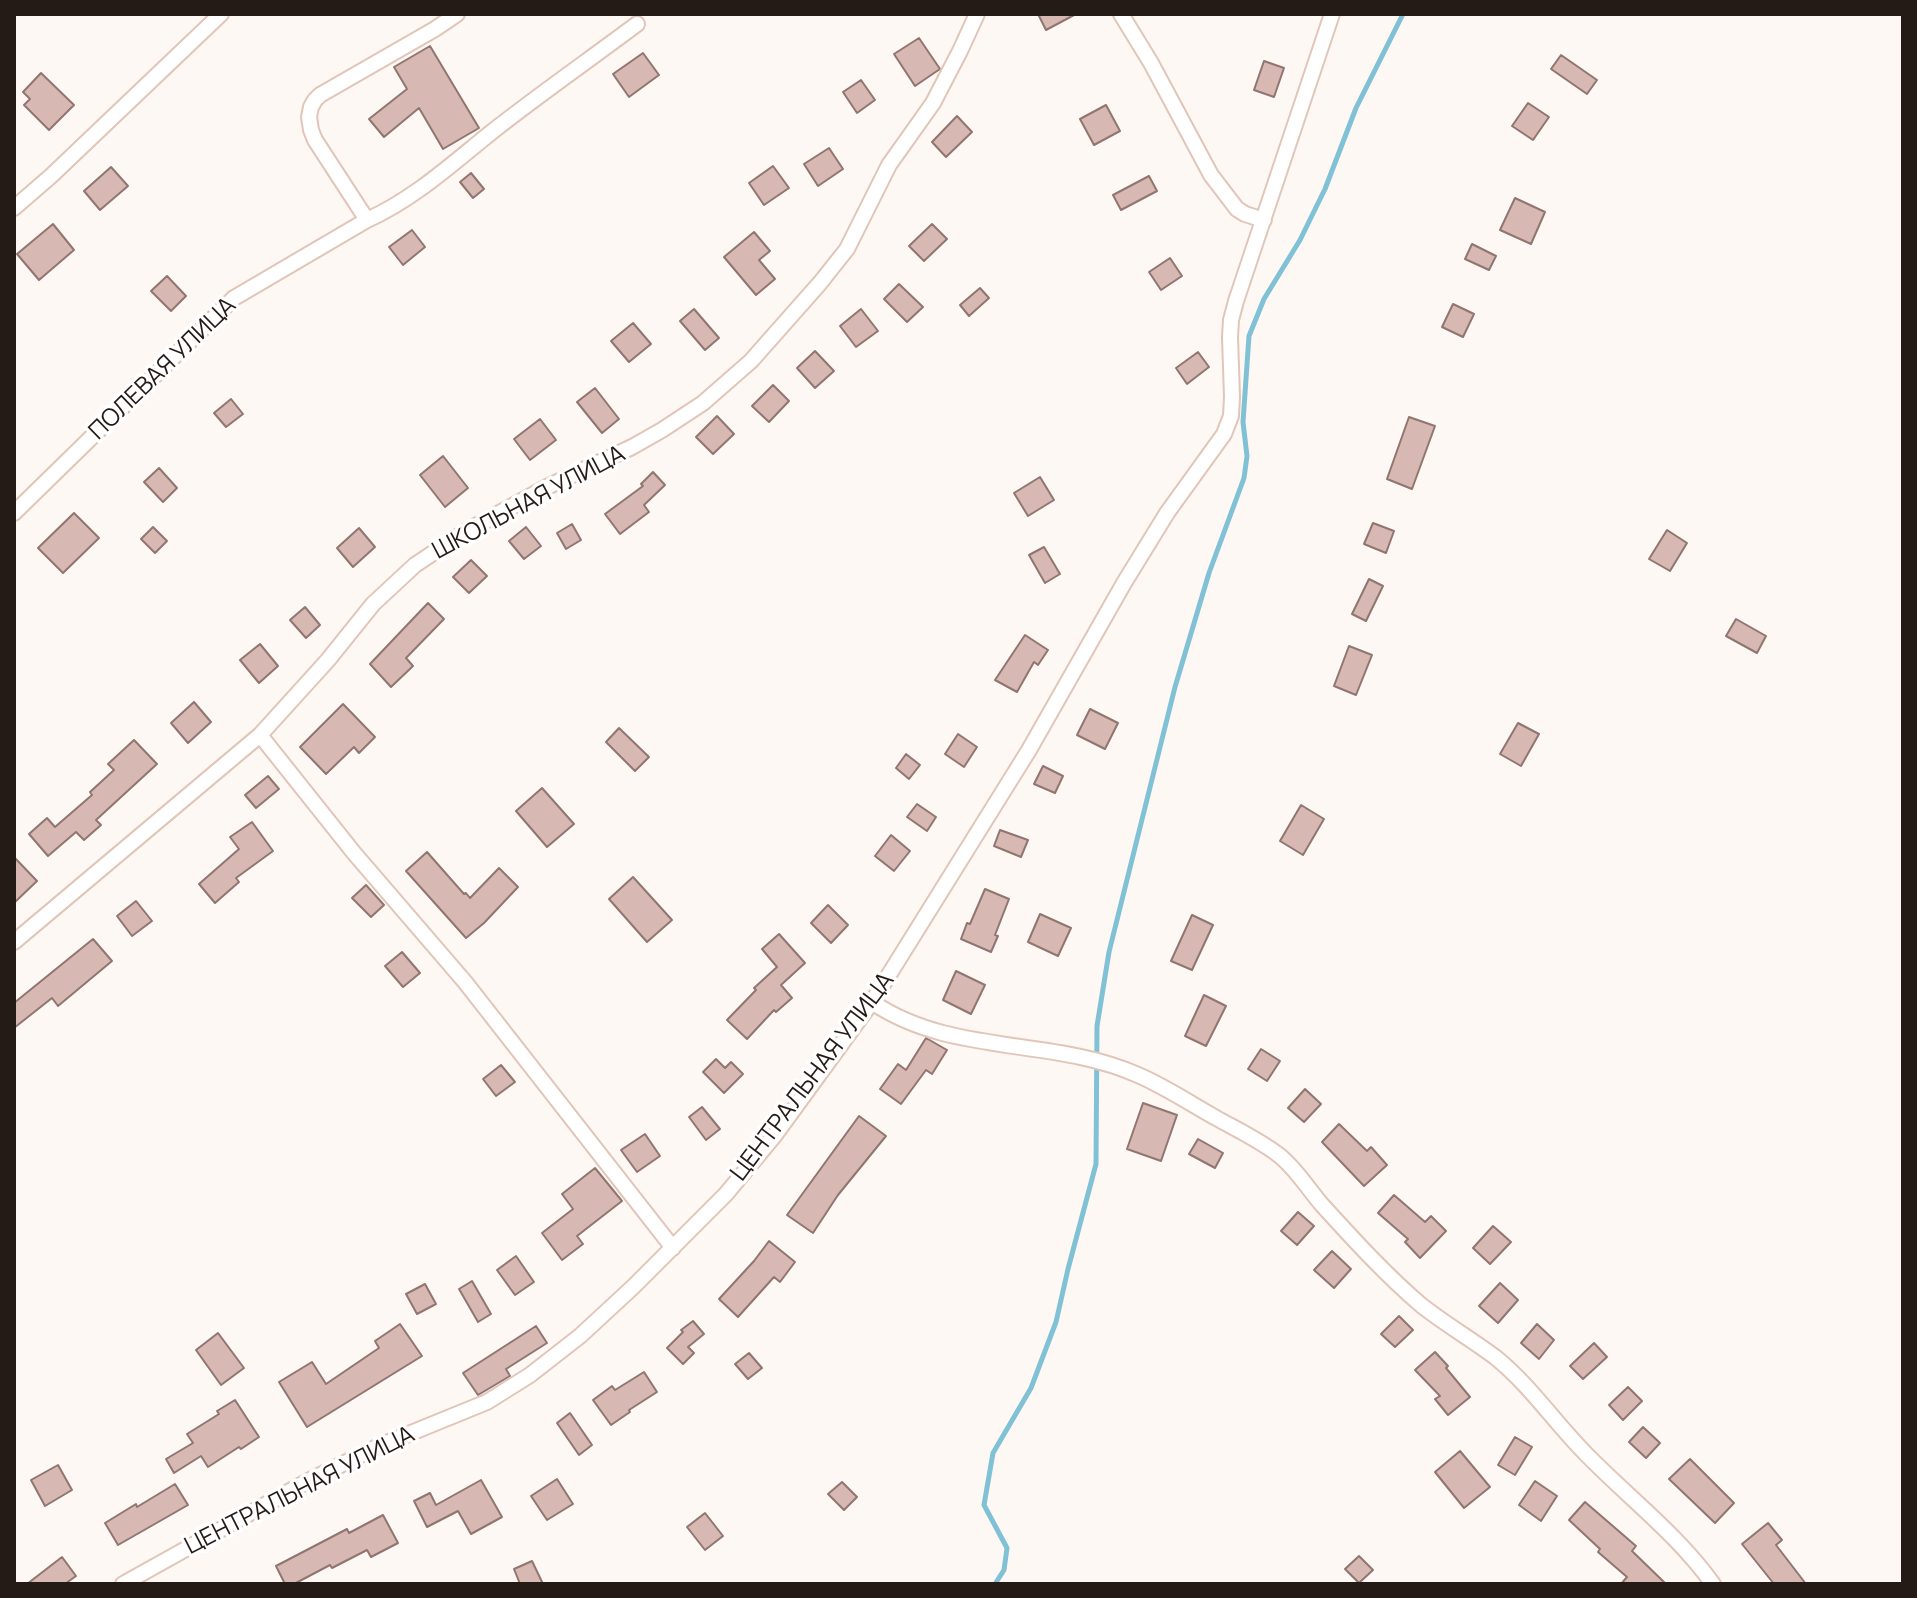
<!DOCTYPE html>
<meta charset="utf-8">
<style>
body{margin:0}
#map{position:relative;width:1917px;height:1598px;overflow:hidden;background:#fef8f5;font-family:Manrope,sans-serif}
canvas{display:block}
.frame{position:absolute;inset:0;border:16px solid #251b16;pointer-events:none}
</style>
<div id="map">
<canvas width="1917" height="1598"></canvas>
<div class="frame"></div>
</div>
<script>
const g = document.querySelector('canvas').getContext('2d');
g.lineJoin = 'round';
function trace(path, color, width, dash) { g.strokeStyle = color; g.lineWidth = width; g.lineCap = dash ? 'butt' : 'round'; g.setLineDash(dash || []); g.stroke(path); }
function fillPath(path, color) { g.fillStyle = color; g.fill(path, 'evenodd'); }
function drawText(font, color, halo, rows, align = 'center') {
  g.font = font + ' Manrope,sans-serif'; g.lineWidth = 7; g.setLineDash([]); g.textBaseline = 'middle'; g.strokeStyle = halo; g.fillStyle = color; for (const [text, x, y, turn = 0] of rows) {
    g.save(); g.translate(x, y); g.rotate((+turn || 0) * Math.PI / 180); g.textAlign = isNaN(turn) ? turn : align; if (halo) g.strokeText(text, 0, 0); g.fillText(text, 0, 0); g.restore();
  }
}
trace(new Path2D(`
 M995,1584L1004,1570L1007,1548L984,1505L993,1453L1031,1388L1056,1322L1068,1269L1096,1164L1097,1026L1109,952L1175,687L1209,573L1244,478L1247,456L1243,422L1249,336L1264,299L1300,240L1325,189L1356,108L1403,14`), '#80c1d6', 5);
const building = new Path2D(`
 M1038,14H1076L1046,30Z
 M919,38L940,69L915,86L894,54Z
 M430,46L479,128L443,149L419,108L384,137L369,119L407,89L394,67Z
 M643,53L659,75L629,97L613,74Z
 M1561,55L1597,80L1587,94L1551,69Z
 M1264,61L1284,68L1274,97L1254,90Z
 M41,73L74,105L49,130L24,105L30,99L23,92Z
 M861,80L875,100L857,113L843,92Z
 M1528,103L1549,117L1533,140L1512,126Z
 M1106,105L1120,131L1094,145L1080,119Z
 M957,116L972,132L946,157L932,142Z
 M829,148L843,169L818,186L804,164Z
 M773,166L789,188L764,205L749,183Z
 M111,167L128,186L100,210L84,191Z
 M471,173L484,189L473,198L460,182Z
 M1149,176L1157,191L1121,210L1113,195Z
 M1515,198L1545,212L1531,244L1500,230Z
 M53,224L74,250L39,280L17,254Z
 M932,224L947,239L924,261L909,246Z
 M412,230L425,247L403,265L389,247Z
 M754,232L770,251L759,260L775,279L756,295L724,257Z
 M1472,244L1496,256L1489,270L1465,259Z
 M1170,258L1182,276L1161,290L1149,272Z
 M167,276L186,296L171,311L151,291Z
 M899,284L923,307L907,322L884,299Z
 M980,288L989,298L969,316L960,305Z
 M1453,304L1474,314L1463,337L1442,327Z
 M694,309L719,338L705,350L680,321Z
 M861,309L878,331L856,347L840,326Z
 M633,323L651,344L629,362L611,341Z
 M815,351L834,371L815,388L797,368Z
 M1198,352L1209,367L1187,384L1176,368Z
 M773,385L789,401L769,422L752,406Z
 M595,388L619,419L602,433L577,402Z
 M231,399L243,414L226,427L214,413Z
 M717,416L734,434L713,454L696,437Z
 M1409,417L1435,426L1412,489L1387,479Z
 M540,419L556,440L530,460L514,439Z
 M443,456L468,488L445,507L420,475Z
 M159,468L177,488L163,502L144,482Z
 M653,472L665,485L644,505L649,512L620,534L605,514L643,486L641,484Z
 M1040,477L1054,500L1028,516L1014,493Z
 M74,513L99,538L63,573L38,548Z
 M1373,523L1394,531L1386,553L1364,544Z
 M572,524L581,540L566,549L557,533Z
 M153,527L167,541L155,553L141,539Z
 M526,527L541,546L524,559L509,541Z
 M359,528L375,547L353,567L337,548Z
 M1667,530L1687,543L1670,571L1649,559Z
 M1044,547L1060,574L1045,583L1029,555Z
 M471,560L487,576L469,593L453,577Z
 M1369,579L1383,586L1366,621L1352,614Z
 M428,603L444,619L406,658L413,666L391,687L370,664Z
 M305,607L320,625L306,638L290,620Z
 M1736,619L1766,636L1757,653L1726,636Z
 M1025,635L1048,650L1038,665L1034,662L1017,692L995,680Z
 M260,644L278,666L259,683L240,660Z
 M1349,646L1372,655L1356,695L1334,686Z
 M194,702L211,722L188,743L171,723Z
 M343,704L375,737L359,753L354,747L326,774L300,747Z
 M1090,709L1118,723L1105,749L1077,735Z
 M1518,723L1539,734L1521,766L1500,754Z
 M619,728L649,757L635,771L606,742Z
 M958,734L977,747L964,767L945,754Z
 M134,740L157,764L96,820L101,825L84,840L76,832L48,856L29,834L47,818L55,827L92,795L90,792L114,770L108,764Z
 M906,754L920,765L909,779L896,768Z
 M1043,766L1063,776L1055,793L1034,784Z
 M268,776L279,789L256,808L245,795Z
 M542,788L574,824L547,847L516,811Z
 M917,804L936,817L927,831L907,817Z
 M1301,805L1324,819L1303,855L1280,841Z
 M252,822L273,851L236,878L239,882L215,903L199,884L239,849L230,837Z
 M1000,830L1028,840L1021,857L994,846Z
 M891,835L910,851L894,871L875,856Z
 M427,852L464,894L466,893L470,898L499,868L518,887L484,923L466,938L406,871Z
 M14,857L37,881L14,903Z
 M633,877L672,920L647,942L609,899Z
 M366,885L384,905L371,917L352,898Z
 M985,889L1009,899L995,935L998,936L991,952L961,939L967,923L970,924Z
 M136,901L152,921L132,936L117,916Z
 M828,905L848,925L831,943L811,923Z
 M1040,914L1071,928L1058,956L1028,942Z
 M1192,915L1213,925L1192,970L1171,961Z
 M779,934L805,963L781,985L792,998L776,1012L774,1010L747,1039L727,1020L756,990L754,988L777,967L762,949Z
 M93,939L112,961L58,1006L52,998L14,1028V1003Z
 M402,952L420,973L403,987L385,966Z
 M956,971L985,985L971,1014L943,1000Z
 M1204,995L1226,1006L1206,1046L1185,1036Z
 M926,1038L947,1050L932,1074L926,1070L901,1104L880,1089L898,1064L906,1070Z
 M1261,1049L1280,1061L1267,1081L1248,1069Z
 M716,1059L725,1068L731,1062L743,1074L724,1093L703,1072Z
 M501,1065L515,1082L496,1096L483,1079Z
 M1305,1089L1321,1104L1304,1122L1288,1108Z
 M1143,1103L1177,1115L1161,1161L1127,1149Z
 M702,1107L720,1129L706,1140L689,1117Z
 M859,1116L886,1136L838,1195L813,1233L787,1215Z
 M1339,1124L1367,1151L1371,1147L1387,1165L1364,1186L1322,1142Z
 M645,1134L660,1156L637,1172L621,1150Z
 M1198,1139L1223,1153L1215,1168L1189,1154Z
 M595,1168L622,1201L577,1236L583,1244L562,1260L542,1233L573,1209L562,1194Z
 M1394,1195L1425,1222L1431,1216L1446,1231L1420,1258L1405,1242L1408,1239L1378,1213Z
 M1298,1212L1314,1226L1297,1245L1281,1231Z
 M1493,1226L1511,1242L1490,1264L1473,1248Z
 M769,1241L795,1262L780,1282L774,1277L738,1317L719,1299L754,1261Z
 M1332,1251L1351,1269L1334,1288L1314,1270Z
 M516,1256L534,1282L515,1295L497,1270Z
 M472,1281L491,1314L478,1322L459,1289Z
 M1500,1283L1518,1300L1498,1323L1479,1306Z
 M425,1284L436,1304L417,1314L406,1294Z
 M1399,1316L1413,1330L1395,1347L1381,1334Z
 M693,1321L704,1334L688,1347L694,1353L683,1364L667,1348L683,1332L681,1330Z
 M400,1324L422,1356L307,1427L279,1382L312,1362L326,1384L379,1348L375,1341Z
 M1537,1324L1554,1340L1539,1359L1521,1343Z
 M536,1326L547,1343L506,1369L510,1376L478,1395L463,1373Z
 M218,1333L244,1368L221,1385L196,1350Z
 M1594,1343L1607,1357L1583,1379L1570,1366Z
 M1435,1352L1448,1366L1446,1368L1470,1397L1448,1415L1435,1399L1440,1396L1415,1370Z
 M749,1353L762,1368L748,1379L735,1364Z
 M644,1372L657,1392L629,1410L630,1412L611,1425L593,1400L612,1386L615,1390Z
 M1628,1387L1642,1401L1623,1420L1609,1405Z
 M235,1400L259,1437L241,1449L239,1447L208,1467L201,1456L174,1473L166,1459L193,1443L187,1434L219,1414L217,1411Z
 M570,1413L592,1445L579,1455L557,1423Z
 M1643,1427L1660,1443L1646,1458L1629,1442Z
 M1515,1437L1532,1447L1515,1475L1498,1465Z
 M1460,1451L1490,1487L1464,1508L1435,1472Z
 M1690,1459L1734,1503L1715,1523L1669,1479Z
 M58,1465L72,1490L45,1506L31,1480Z
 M557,1479L573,1504L547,1520L531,1496Z
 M481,1480L502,1517L471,1534L458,1511L427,1527L414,1501L430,1493L436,1505Z
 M1535,1481L1557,1496L1541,1521L1519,1505Z
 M842,1482L857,1497L844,1510L828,1494Z
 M175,1484L188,1505L118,1545L105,1523L136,1504L137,1507Z
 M1585,1502L1636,1546L1632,1551L1666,1584H1621L1627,1577L1598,1552L1600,1549L1569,1520Z
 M705,1513L723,1536L705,1550L687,1527Z
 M383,1515L398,1543L371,1557L367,1550L332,1568L330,1565L294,1584H285L276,1566L347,1529L349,1533Z
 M1768,1523L1782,1540L1776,1545L1806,1584H1774L1742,1544Z
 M1359,1556L1373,1570L1359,1583L1345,1569Z
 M62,1557L76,1576L65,1584H27Z
 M532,1561L543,1584H520L514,1569Z`);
fillPath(building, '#d7b8b2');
trace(building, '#917570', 2);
const minor = new Path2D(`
 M1121,14L1151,63L1211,175L1237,209L1245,214L1264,220
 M14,208L51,176L221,14
 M367,220L315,140L311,130L309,117L311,107L315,100L320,95L435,29L457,14
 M14,513L234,298L367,220C414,199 453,163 493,131C540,94 589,60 637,24
 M260,735L354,853L465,982L673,1248
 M14,942L260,735L328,660L373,604L415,565L463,533L549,486L632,447L662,430L703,403L751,361L820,283L847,249L889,165L933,103L960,51L977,14
 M872,1002C951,1056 1053,1037 1138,1075C1166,1087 1191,1104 1218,1119C1238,1130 1261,1141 1280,1156C1297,1170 1309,1190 1323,1206C1354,1240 1386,1275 1421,1305C1445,1324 1471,1339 1495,1357C1530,1385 1555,1423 1586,1454C1629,1498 1677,1534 1713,1584
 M123,1584L306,1482L379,1446L487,1402L530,1375L580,1336L633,1287L726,1194L775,1135L872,1002L1029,750L1124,583L1167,513L1224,434L1231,416L1232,397L1230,337L1231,320L1236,301L1332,14`);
trace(minor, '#e1c6b8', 18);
trace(minor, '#fff', 14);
drawText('24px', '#251b16', '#fff', [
 ["ПОЛЕВАЯ УЛИЦА",163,369,-44],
 ["ШКОЛЬНАЯ УЛИЦА",529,503,-28],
 ["ЦЕНТРАЛЬНАЯ УЛИЦА",813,1077,-53],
 ["ЦЕНТРАЛЬНАЯ УЛИЦА",300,1491,-27]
]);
</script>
